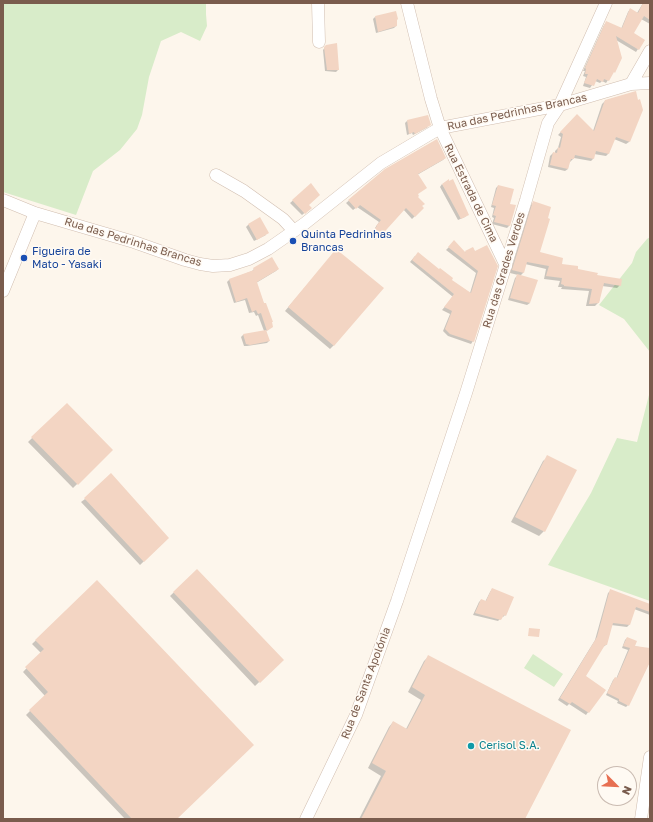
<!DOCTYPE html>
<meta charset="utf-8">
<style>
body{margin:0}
#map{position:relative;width:653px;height:822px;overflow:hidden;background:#fdf6ec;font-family:"Golos Text",sans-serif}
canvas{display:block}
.frame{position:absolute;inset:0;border:4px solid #7a5c4d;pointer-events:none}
.north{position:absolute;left:597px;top:766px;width:40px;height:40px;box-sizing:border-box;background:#fffaf3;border:1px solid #cabbb1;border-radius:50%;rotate:114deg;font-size:11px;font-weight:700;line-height:16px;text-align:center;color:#7a5c4d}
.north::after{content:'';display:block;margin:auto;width:14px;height:18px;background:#e76f51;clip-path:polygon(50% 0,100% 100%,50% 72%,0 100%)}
</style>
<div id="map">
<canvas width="653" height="822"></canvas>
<div class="frame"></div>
<div class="north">N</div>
</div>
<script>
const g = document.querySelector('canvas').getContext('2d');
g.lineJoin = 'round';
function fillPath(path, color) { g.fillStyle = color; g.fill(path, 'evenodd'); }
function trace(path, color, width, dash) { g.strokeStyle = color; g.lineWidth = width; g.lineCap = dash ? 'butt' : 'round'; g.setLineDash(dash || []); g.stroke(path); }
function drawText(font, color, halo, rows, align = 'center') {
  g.font = font + ' "Golos Text",sans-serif'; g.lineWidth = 3; g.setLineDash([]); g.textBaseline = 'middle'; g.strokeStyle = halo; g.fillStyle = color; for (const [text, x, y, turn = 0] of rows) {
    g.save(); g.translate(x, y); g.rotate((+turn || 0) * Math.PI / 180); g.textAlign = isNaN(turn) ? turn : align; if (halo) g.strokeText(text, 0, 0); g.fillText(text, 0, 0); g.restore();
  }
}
fillPath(new Path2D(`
 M3,3H206V14L207,26L200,41L181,32L161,41L149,77L142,115L137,129L120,150L93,171L76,215L3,192Z
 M650,237V352L624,319L599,305L632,263L636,252L647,239Z
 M650,391V601L548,565L591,493L617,438L637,442Z
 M533,654L563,674L554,687L524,668Z`), '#d8ecc9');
fillPath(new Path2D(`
 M643,3H650V24L641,19L633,33L638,49L636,52L616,40L608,80L606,83L602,81L600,83L595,81L590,88L583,86L586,77L583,76L585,71H583L604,25L606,23L621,29L628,12L630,9L637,13Z
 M375,17L396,26L394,28L376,33L373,19Z
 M326,46L338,70L336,72L325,71L323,50Z
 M605,101H637L642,109L629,142L626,144L614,139L608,154L606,156L594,154L593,159L591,161L574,158L570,162L569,161L568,169L565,171L548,167L550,156L553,153H555V151L558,148L561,137L558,135L577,115L593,131L602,104Z
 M407,121L428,127L413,135L412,133L407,135L405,123Z
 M445,158L443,160L417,175V197L423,208L412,219L403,209L375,240L370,235L375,229V228L379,222L357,207L353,210L346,203L386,170Z
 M442,184L467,215L465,217L458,220L440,187Z
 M311,185L308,210L302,215L290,203Z
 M498,186L509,205L515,206L509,226L507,228L492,224L494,218L492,217L494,208L491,207L496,188Z
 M534,202L539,253L561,265L596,275L620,285L617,288L602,286L599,302L595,306H586L589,291L561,289L562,287H558L560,281L544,279L546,269L525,264L523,273L520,276L530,303L527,305L508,300L515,278L518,275L510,273L531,205Z
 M260,219L266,235L254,241L246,227L248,225Z
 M454,242L464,253L473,248L475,252L487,246L473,341L471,344L448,336L443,331L450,314L442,310L453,297L410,262L415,256L470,293L476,273L446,250Z
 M333,254L334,345L330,349L285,311Z
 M254,269H278L276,271L256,283L264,304L272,322L271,323L272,327L266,331L269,341L267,343L247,346H244L241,337L243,335L264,331L258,315L256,316L254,312L249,313L245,300L234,303L227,282L229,280L252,271Z
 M67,404L112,450L73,488L28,442Z
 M548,457L544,531L539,536L511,522L543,461Z
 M85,499L168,538L140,565L81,502Z
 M197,570L282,660L255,686L170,596Z
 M97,582L176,819H125L26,715L45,696L23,672L41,653L32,644Z
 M492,589L505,615L503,617H502L498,621L473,615L479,602L481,600L485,602L490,592Z
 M611,590L650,605V615L634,609L629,625L627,627L611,625L606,645L603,647L585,676L604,690L586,715L569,704L567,706L558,700L595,640L608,593Z
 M627,638L634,646L650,649V661L628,705L626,707L617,703L618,701L606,695L613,680L615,678L616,679L628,650L622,648L625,640Z
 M429,656L524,819H359L381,776L368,768L389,727L393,722L406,729L421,700L408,692L424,661Z`), '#0003');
fillPath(new Path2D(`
 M643,3H650V20L644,16L634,33L645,40L639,50L616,36L622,58L615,73L614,72L609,81L604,79L603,82L597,79L594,86L584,83L588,74H585L586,69L585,68L606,21L622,28L630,8L638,13Z
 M396,11L398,19L397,20V26L378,32L375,16Z
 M337,43L339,70H327L324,47L326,45Z
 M636,91L638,100L640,99L643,110L630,142L616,137L609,154L596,151L594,159L575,155L574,159H571L568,169L550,165L553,152L557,153L558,147L560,148L563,134L560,132L577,114L594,131L605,100Z
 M428,115L431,125L415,134L414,132L409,134L407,120Z
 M437,139L446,158L418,174L427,188L418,194L419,196L418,197L425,204L422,206L424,208L415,217L406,208L378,239L371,233L377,226H376L381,220L360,205L356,209L348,200L385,169Z
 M449,179V181L453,179L469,215L461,219L442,184Z
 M311,183L320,195L309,205L312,208L305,214L292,200Z
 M498,185L514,189L510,204L516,205L510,226L494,222L496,216L493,215L496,206L492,205Z
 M533,201L551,207L548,218L550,219L540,252L563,258L562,264L578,266V269L598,273L597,275L622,279L621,286L604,283L599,303L589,304L592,289L564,286V285L561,284L562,278L546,276L549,266L527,262L524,273L512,270Z
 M260,217L269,233L257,240L248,224Z
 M454,240L466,253L465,251L473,247L475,251L487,245L498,266L474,342L450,334L445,329L452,311L444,307L454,294L412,260L418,252L439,269L440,268L453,278L452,280L471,293L478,271L448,247Z
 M336,249L384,288L334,346L288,307Z
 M272,257L279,269L257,282L264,303H266L273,322H272L273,327L267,331L261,313L258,314L256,310L252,312L247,298L236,302L229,279L254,270L253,268Z
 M517,274L538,280L530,303L510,298Z
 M266,330L270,341L250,345L246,344L243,334Z
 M67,403L113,450L78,485L31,437Z
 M547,455L577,470L545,532L515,517Z
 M111,473L169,538L144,562L84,498Z
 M197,569L284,660L260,683L173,592Z
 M97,580L254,745L177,819H132L29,710L48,692L25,667L44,649L35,640Z
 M492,588L514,597L506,616L504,615L501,620L475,613L481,599L486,601Z
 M610,589L650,604V612L636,607L630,625L613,623L607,645H605L586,676L606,690L589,713L572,702L570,704L560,698L597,637Z
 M529,628L540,629L539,637L528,636Z
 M627,637L637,641L635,646L650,648V662L629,706L619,701V699L607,693L615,677L617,678L630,648L623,646Z
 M428,655L571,730L525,819H361L386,771L372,763L393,721L407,729L425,695L412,687Z`), '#f3d5c3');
const minor = new Path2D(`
 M318,3L319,42
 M407,3L431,99L440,128L506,266
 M631,84L650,51
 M216,175L244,191L283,219L294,231
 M3,200L35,213L134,242L185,260L200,264L213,266L230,265L249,259L268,249L304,224L381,163L440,128L560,105L631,84L650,83
 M3,291L35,213
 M306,819L356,715L397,601L466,393L526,200L548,123L560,105L606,3
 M641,819L650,757`);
trace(minor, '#d1beb0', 13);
trace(minor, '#fff', 12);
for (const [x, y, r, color] of [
 [293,241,4,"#1a4fb4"],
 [24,258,4,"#1a4fb4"],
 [471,746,4,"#0f9aa8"]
]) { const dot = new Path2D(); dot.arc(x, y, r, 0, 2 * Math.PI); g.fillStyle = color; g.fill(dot); trace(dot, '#fffaf3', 1.5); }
drawText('11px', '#7a5c4d', '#fffaf3', [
 ["Rua das Pedrinhas Brancas",517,112,-12],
 ["Rua Estrada de Cima",471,193,64],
 ["Rua das Pedrinhas Brancas",133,242,17],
 ["Rua das Grades Verdes",504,270,-73],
 ["Rua de Santa Apolónia",366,683,-69]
]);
drawText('11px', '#164399', '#fffaf3', [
 ["Quinta Pedrinhas",301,235],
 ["Brancas",301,248],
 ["Figueira de",32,252],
 ["Mato - Yasaki",32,265]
], 'left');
drawText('11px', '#0d838f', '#fffaf3', [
 ["Cerisol S.A.",479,746]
], 'left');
</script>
